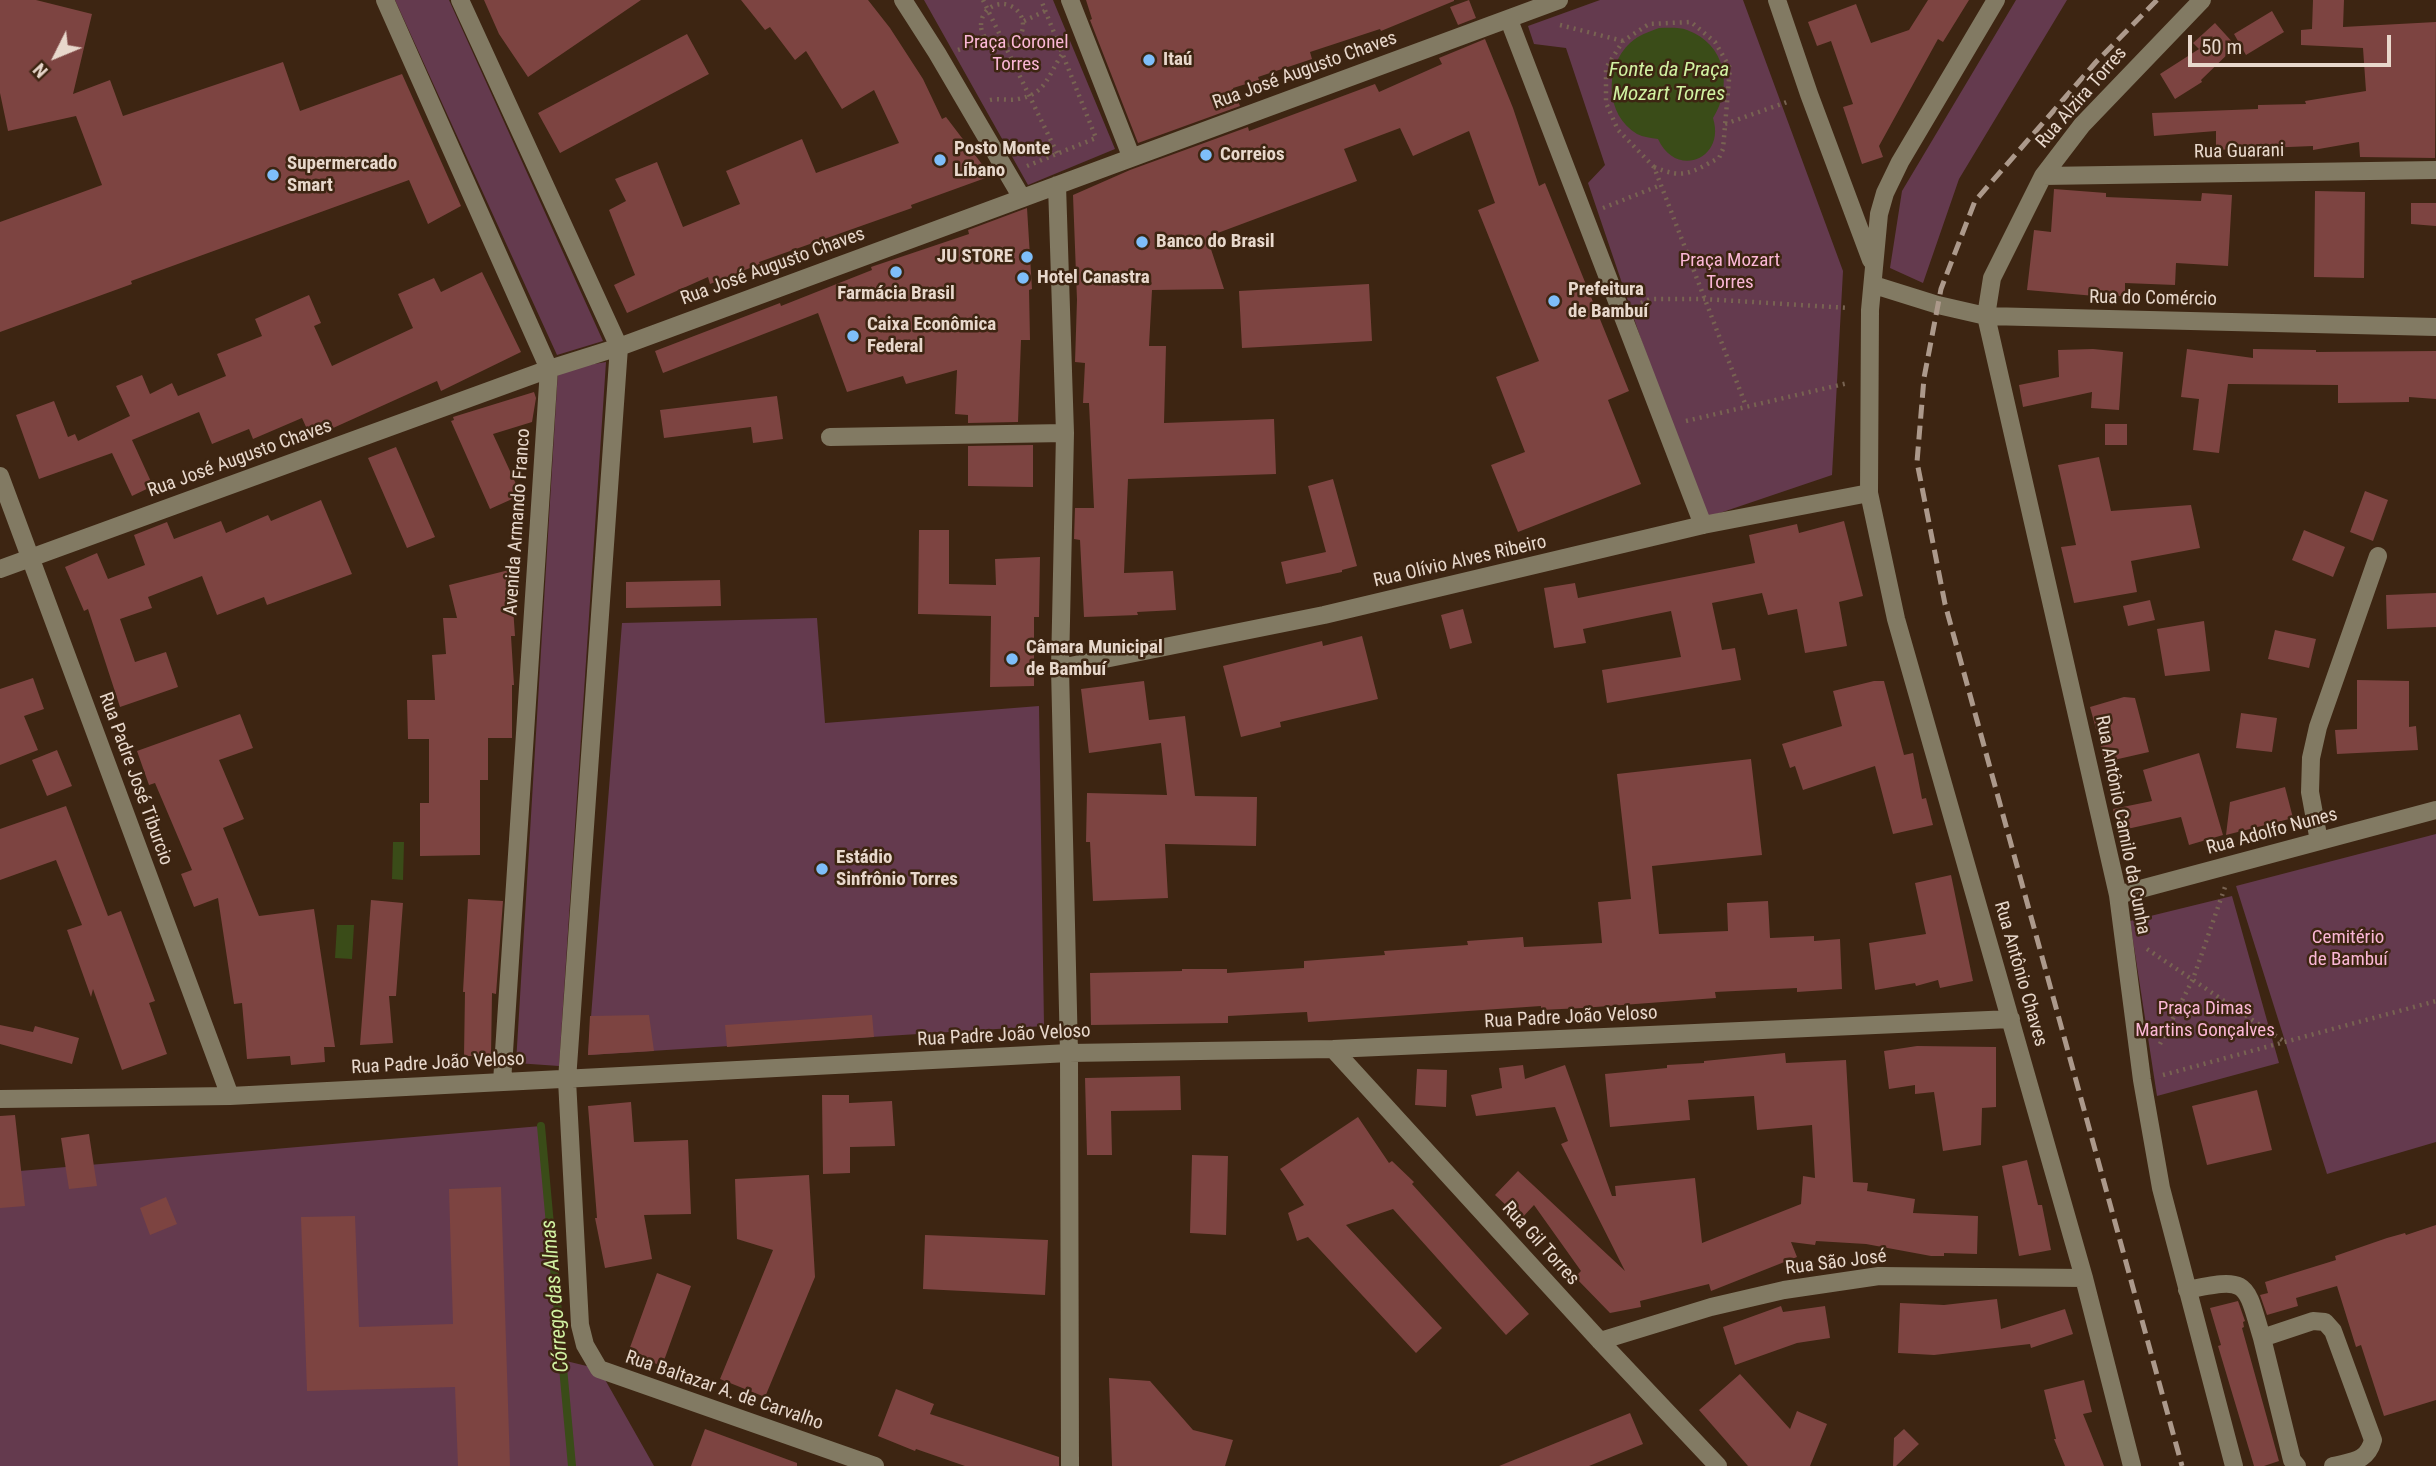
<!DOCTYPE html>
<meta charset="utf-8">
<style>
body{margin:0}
#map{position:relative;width:2436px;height:1466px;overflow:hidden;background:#3d2512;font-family:"Roboto Condensed",sans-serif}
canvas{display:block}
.north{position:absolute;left:21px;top:21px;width:70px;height:70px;-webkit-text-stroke:5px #3d2512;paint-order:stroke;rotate:227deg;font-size:19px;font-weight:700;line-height:28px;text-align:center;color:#e8d8cc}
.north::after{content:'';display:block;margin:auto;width:24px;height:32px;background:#e8d8cc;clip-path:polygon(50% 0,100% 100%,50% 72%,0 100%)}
.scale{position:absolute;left:2188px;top:35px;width:203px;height:32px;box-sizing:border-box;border:4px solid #e8d8cc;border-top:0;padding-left:9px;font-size:21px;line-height:24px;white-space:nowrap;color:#e8d8cc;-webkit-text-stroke:5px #3d2512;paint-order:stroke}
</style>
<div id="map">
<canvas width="2436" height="1466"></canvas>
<div class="north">N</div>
<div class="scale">50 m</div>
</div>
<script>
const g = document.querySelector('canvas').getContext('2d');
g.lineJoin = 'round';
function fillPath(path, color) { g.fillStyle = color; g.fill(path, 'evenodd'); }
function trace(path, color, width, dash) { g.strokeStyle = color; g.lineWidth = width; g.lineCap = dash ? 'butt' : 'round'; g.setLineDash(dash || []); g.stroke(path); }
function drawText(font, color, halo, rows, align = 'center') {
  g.font = font + ' "Roboto Condensed",sans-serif'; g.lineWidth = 5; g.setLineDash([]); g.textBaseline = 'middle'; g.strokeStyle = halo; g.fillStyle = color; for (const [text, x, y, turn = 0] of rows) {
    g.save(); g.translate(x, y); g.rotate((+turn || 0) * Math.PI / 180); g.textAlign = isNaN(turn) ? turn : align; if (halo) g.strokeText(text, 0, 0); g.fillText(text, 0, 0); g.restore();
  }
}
fillPath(new Path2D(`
 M395,0H449L603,341L557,355Z
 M924,0H1053L1115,149L1028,185Z
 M1600,0H1743L1843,271L1832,475L1702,519L1588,183L1605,165L1566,48L1534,44L1528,26Z
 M2016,0H2067L1959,179L1923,283L1890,268L1902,191Z
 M606,362L559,1066L516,1063L558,370Z
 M817,618L825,723L1039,706L1044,1026L588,1055L622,623Z
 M2436,834V1142L2327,1174L2236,886Z
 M2232,896L2279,1063L2157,1096L2130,921Z
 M541,1126L562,1360L599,1369L654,1466H0V1184L8,1172Z`), '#643a4e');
fillPath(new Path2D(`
 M1659,28C1668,28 1679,27 1687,30C1726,44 1733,87 1713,118C1726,159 1676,179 1658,139C1651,138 1643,137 1637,134C1605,115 1604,67 1630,43C1639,35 1648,32 1659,28Z
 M393,842H404L403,880L392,879Z
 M337,925H354L352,959L335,958Z`), '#3a4c18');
trace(new Path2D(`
 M541,1126L572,1466`), '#3a4c18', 8);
fillPath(new Path2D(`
 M0,0H36L92,14L73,94L110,80L123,116L283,62L300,111L402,74L461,206L428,224L409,180L131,281L132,284L0,332V222L102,185L76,116L8,131L0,93Z
 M484,0H641L528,77L499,34Z
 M741,0H868L890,28L923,79L942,119L946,117L991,176L911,205L912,208L759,262L760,264L710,284L708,277L627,313L614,285L635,275L609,210L626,201L615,179L657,162L683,227L740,204L726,171L802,139L816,173L899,143L874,90L842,109L806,51L795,60L770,27L765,30Z
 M1086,0H1454V1L1381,31L1380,29L1310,52L1312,59L1258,77L1259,80L1233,88L1240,106L1138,143L1090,20L1092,19Z
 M1469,0L1476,18L1458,25L1450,7Z
 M1928,0H1969L1943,42L1938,39L1879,146L1883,157L1862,164L1843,107L1853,104L1831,41L1817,46L1808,22L1856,4L1871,43L1909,30Z
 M2313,0H2344L2343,27L2436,22L2435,158L2360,157L2359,142L2313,150V146L2216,150V131L2154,136L2152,113L2258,109V105L2306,104L2305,101L2366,91L2363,48L2301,45V30L2312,29Z
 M2272,11L2284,32L2246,55L2234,34Z
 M2215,23L2236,46L2201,80L2202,82L2175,99L2160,74L2199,49L2193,43Z
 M687,34L709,74L560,153L538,113Z
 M1485,39L1513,108L1539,186L1545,183L1629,391L1608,400L1641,484L1518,532L1491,465L1525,452L1496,377L1539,361L1478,210L1495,203L1469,131L1413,156L1400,128L1344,149L1357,181L1207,237L1224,289L1152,290L1149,346H1166L1164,423L1274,419L1276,474L1128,479L1124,573L1173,571L1176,610L1137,612L1138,615L1084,617L1080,540L1074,539L1075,508H1094L1089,403H1083L1085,363L1075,362L1077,300L1073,195L1130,170L1248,127L1249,131L1375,84L1379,92L1442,64L1439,58Z
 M2054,189L2106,193V197L2201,201L2202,193L2232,195L2228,266L2176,263L2175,285L2125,283V296H2095L2027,290L2034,230L2051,232Z
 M2315,191L2365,192L2364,278L2314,277Z
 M2411,203H2436V226L2411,224Z
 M1027,208L1032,289L1029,290L1030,340H1021L1018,422L968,423V415L955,414L957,370L906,384L903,376L847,392L818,313L663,373L655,351L780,303L781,306L872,270L871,267L969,234L968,230Z
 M482,272L521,352L441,391L437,381L311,438L302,418L253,439L249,429L212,444L199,412L132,440L153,486L132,496L112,453L39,479L16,415L54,401L68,437L75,434L78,441L130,416L116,386L142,375L150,394L172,383L178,396L226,376L217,354L262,336L255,319L309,295L321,323L314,326L332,366L413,328L398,294L434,278L441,292Z
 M1369,284L1372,341L1242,348L1239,291Z
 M2093,349L2123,352L2119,410L2091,408L2092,392L2023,407L2019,385L2059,377L2058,350Z
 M2187,349L2253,358V349L2316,350V352L2436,351V399L2409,397V402L2338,403V385L2228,384L2219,453L2193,450L2199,399L2181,397Z
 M534,392L536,398L532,422L493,434L521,495L490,509L451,421L454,420L453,417Z
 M777,396L783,439L753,443L751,427L664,438L660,410Z
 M2105,424H2127V445H2105Z
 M1033,445V487L968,486V446Z
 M396,447L435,537L407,548L368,458Z
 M2099,457L2111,511L2191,505L2200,548L2131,561L2137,592L2074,603L2061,547L2076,545L2058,465Z
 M1333,479L1357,566L1342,570V572L1286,584L1281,562L1326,552L1308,486Z
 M2365,491L2388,500L2373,541L2350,532Z
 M321,500L352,574L267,605L264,597L217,615L202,576L148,597L152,608L120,619L135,662L166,652L178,687L120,707L88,609L84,611L65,567L97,553L108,579L145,565L134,535L167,522L174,539L221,521L226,533L268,515L271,521Z
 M1844,521L1863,596L1839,602L1847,646L1805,653L1797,609L1768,615L1762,593L1712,603L1722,650L1735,648L1741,680L1607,703L1602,670L1681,657L1671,611L1583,629L1586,643L1554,648L1544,588L1575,583L1578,598L1755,563L1749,535L1797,524L1799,533Z
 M919,530H949V584L996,585L995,559L1040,557L1039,617H1034V686L990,687L991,616L918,614Z
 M2304,530L2345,547L2333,577L2292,560Z
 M509,570L515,593H512L515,636H511L514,685H512V738H488V780H480V855L420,856V803H429V739H408L407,700H435L432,655L446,654L443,618H457L449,585Z
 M720,580L721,606L626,608V582Z
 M2436,593V627L2387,629L2386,595Z
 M2150,600L2155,620L2128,626L2123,606Z
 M1463,609L1472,643L1450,649L1441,615Z
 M2204,621L2210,671L2165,676L2157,629Z
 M2275,630L2316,639L2309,668L2268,659Z
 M1362,636L1378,699L1280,722L1281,727L1241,737L1223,666L1322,641L1323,646Z
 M33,678L44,709L24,716L38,750L0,765V689Z
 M2357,680L2409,681V727L2416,726L2418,750L2337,754L2335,730L2357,729Z
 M1144,681L1149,720L1185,716L1195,796L1257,797L1256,846L1165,844L1168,898L1093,901L1090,842H1086L1087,793L1167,795L1161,743L1089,753L1081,689Z
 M1874,681H1884L1904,755L1913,753L1922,799L1926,798L1933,825L1893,834L1875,766L1803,790L1795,766L1790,768L1782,744L1842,726L1833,691Z
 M2124,697L2135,698L2149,752L2105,762L2090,707Z
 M2241,713L2277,718L2272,752L2236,748Z
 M240,714L253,748L219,760L244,819L223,828L259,916L314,909L335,1047H324L325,1062L291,1065L290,1056L247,1059L242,1003L234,1004L218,898L194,907L181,874L192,870L155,783L149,785L137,751Z
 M57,750L72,786L47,796L32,760Z
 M2199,753L2223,835L2189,845L2181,817L2118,831L2113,809L2152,801L2143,770Z
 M1751,759L1762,855L1652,866L1659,934L1728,931L1727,903L1768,901L1770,938L1814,936V941L1840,939L1842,989L1797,992V988L1715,992L1716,998L1582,1008L1541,1010V1006L1308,1022L1307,1012L1228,1016V1023L1091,1025L1090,973L1182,971V969H1227V973L1304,968V961L1385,955L1384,951L1468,945L1467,941L1523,937L1524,947L1602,943L1598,902L1631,899L1617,774Z
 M2285,787L2293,818L2226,835L2230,802Z
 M66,806L108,916L121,911L155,1001L149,1003L167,1054L122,1070L93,989L91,997L67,930L82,925L56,860L0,880V829Z
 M1951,875L1973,981L1940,988L1938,980L1916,986L1915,983L1875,990L1869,943L1926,934L1915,883Z
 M468,899L503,901L496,994L492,993L491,1056H464L465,992H463Z
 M371,900L403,903L396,996H389L393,1043L360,1045Z
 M649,1015L654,1051L588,1055L590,1016Z
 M872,1015L874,1037L727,1047L725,1025Z
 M0,1025L33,1032L35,1026L79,1038L72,1064L0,1044Z
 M1917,1046L1996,1047V1107L1982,1108L1981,1145L1943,1151L1934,1092L1915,1094V1085L1889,1089L1884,1051Z
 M1785,1053L1786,1063L1846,1060L1853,1182L1868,1183L1867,1191L1915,1199L1913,1213L1978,1216L1977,1254L1944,1253V1256H1931L1866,1244L1816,1241L1815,1245L1791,1242L1797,1257L1711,1291L1709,1284L1640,1301L1641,1307L1610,1313L1575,1277L1581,1271L1534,1205L1521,1219L1495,1195L1518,1171L1625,1271L1561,1144L1568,1141L1555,1107L1476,1116L1471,1095L1502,1088L1499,1068L1523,1065L1525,1079L1565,1065L1612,1196H1616L1615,1186L1695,1178L1702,1243L1801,1204L1803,1176L1815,1178L1812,1125L1757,1130L1754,1096L1688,1100L1690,1120L1610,1127L1605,1074L1667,1068V1065L1704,1063V1061Z
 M1417,1069L1447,1070L1446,1107L1415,1105Z
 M1180,1076L1181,1110L1111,1111L1112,1155H1087L1085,1078Z
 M2257,1090L2272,1150L2207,1165L2192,1106Z
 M822,1095H849V1103L892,1101L895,1146L850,1147V1173L823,1174Z
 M631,1102L634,1142L688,1140L691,1214L644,1215L652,1259L605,1268L595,1218H597L588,1106Z
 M15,1115L25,1206L0,1208V1116Z
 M1358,1117L1389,1163L1392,1161L1414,1182L1412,1184L1529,1314L1506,1335L1393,1209L1346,1225L1442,1328L1416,1353L1308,1237L1297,1241L1288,1213L1304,1205L1280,1169Z
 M89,1134L97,1186L69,1189L61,1138Z
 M1192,1155L1228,1156L1226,1235L1190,1233Z
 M2027,1160L2038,1205H2042L2051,1250L2019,1256L2002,1166Z
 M809,1175L815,1277L765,1397L720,1379L773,1250L737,1239L735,1179Z
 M501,1187L510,1466H458L455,1387L307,1391L301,1217L355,1216L359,1327L453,1324L449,1189Z
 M166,1197L177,1224L150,1235L140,1208Z
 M2436,1225V1400L2384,1416L2361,1345L2356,1347L2337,1286L2296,1298L2298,1306L2267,1315L2260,1295L2268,1293L2265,1282L2336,1260L2335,1256L2387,1238L2405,1233L2406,1235Z
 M925,1235L1048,1240L1045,1295L923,1289Z
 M657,1273L691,1286L662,1366L628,1353Z
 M1997,1299L2001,1329L2065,1309L2073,1334L2031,1348L2030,1344L1934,1355L1898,1353L1900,1303L1944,1305Z
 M2238,1301L2245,1321L2243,1322L2244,1327L2242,1328L2279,1461L2264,1466H2254L2218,1346L2221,1345L2210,1308Z
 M1781,1306L1783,1312L1825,1306L1830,1338L1797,1343L1735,1365L1723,1327Z
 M1740,1374L1790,1429L1797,1411L1827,1424L1810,1466H1748L1699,1410Z
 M1109,1378L1150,1381L1193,1430L1233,1440L1225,1466H1112Z
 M2084,1380L2092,1412L2083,1414L2104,1466H2065L2054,1439H2056L2044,1390Z
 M896,1389L934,1404L930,1414L1059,1457V1466H965L916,1449L915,1451L878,1436Z
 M1630,1413L1643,1444L1589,1466H1499Z
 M705,1429L797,1463V1466H691Z
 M1904,1429L1919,1444L1896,1466H1893L1894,1438Z`), '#7d4441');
trace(new Path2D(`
 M983,0L1058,155
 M981 25a21 21 0 1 1 42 0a21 21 0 1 1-42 0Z
 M1024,21L1045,11
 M1560,25L1623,41
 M958,50L988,40
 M990,100C999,98 1009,101 1018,99C1047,94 1048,74 1063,53
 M1725,124L1790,101
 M1027,166L1096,138L1041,0
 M1654,167C1685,180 1691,172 1719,158L1723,149L1730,68L1715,42L1691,22L1649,24L1623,41L1606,68V103L1618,130L1654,167L1746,406
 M1603,208L1661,185
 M1641,303L1650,299H1704L1849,308
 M1686,421L1848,383
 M2147,949L2285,1042
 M2160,1044L2193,979L2225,887
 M2163,1075L2436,1001`), '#786352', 4.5, [2, 5]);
trace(new Path2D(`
 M385,0L549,369L502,1082
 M460,0L619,347L567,1080L580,1325L585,1345L599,1369L875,1466
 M903,0L937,53L1022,198
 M1070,0L1131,156
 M1777,0L1809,94L1871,260
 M1996,0L1900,162L1885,193L1879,214L1870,310L1869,493L1896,619L2084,1278L2132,1466
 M2202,0L2082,125L2043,176L1992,278L1986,316L2118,895L2142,1080L2161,1188L2234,1466
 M1509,20L1703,525
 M2043,176L2436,170
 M1057,185L1065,433L1060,668L1069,1053L1070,1466
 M1874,285L1938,305L1986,316L2436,327
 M830,437L1065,433
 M0,476L230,1096
 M0,569L549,369L619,347L1559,0
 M1060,668L1324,615L1703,525L1869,493
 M2319,841L2310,792L2311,758L2318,727L2378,556
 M2118,895L2436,810
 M1333,1049L1600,1341L1718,1466
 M0,1099L230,1096L1069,1053L1333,1049L2011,1019
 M2187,1290C2249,1277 2245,1281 2262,1338L2313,1321L2325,1322L2333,1331L2373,1440C2367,1462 2353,1461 2333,1466
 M2262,1338L2292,1460L2297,1466
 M1600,1341L1711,1307L1784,1290L1879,1276L2084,1278`), '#827a63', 18);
trace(new Path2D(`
 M2157,0L2096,62L1975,201L1941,289L1924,378L1917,462L1945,604L2182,1466`), '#ac998b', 5, [14, 7]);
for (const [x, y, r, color] of [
 [1149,60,7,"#7ebef9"],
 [1206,155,7,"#7ebef9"],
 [940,160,7,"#7ebef9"],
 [273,175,7,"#7ebef9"],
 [1142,242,7,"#7ebef9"],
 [1027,257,7,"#7ebef9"],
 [896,272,7,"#7ebef9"],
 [1023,278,7,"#7ebef9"],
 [1554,301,7,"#7ebef9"],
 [853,336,7,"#7ebef9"],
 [1012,659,7,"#7ebef9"],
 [822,869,7,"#7ebef9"]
]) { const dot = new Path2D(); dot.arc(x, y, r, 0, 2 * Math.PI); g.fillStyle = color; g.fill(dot); trace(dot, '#3d2512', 2.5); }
drawText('19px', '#fbb7d6', '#3d2512', [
 ["Praça Coronel",1016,43],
 ["Torres",1016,65],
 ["Praça Mozart",1730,261],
 ["Torres",1730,283],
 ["Cemitério",2348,938],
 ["de Bambuí",2348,960],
 ["Praça Dimas",2205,1009],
 ["Martins Gonçalves",2205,1031]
]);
drawText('bold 19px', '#e8d8cc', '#3d2512', [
 ["Itaú",1163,60],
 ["Posto Monte",954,149],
 ["Líbano",954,171],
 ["Correios",1220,155],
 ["Supermercado",287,164],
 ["Smart",287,186],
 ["Banco do Brasil",1156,242],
 ["JU STORE",1013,257,"right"],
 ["Hotel Canastra",1037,278],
 ["Prefeitura",1568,290],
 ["de Bambuí",1568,312],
 ["Farmácia Brasil",896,294,"center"],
 ["Caixa Econômica",867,325],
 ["Federal",867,347],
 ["Câmara Municipal",1026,648],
 ["de Bambuí",1026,670],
 ["Estádio",836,858],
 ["Sinfrônio Torres",836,880]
], 'left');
drawText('19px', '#e8d8cc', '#3d2512', [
 ["Rua José Augusto Chaves",1305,71,-20],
 ["Rua Alzira Torres",2082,98,-49],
 ["Rua Guarani",2239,152,-1],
 ["Rua José Augusto Chaves",773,267,-20],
 ["Rua do Comércio",2153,299,1],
 ["Rua José Augusto Chaves",240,459,-20],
 ["Avenida Armando Franco",518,522,-86],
 ["Rua Olívio Alves Ribeiro",1460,562,-13],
 ["Rua Padre José Tiburcio",135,779,70],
 ["Rua Antônio Camilo da Cunha",2122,825,79],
 ["Rua Adolfo Nunes",2272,832,-15],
 ["Rua Antônio Chaves",2020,974,74],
 ["Rua Padre João Veloso",1571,1018,-3],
 ["Rua Padre João Veloso",1004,1036,-3],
 ["Rua Padre João Veloso",438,1064,-3],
 ["Rua Gil Torres",1540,1244,48],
 ["Rua São José",1836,1263,-7],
 ["Rua Baltazar A. de Carvalho",724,1391,19]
]);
drawText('italic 21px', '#d1f2a2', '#3d2512', [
 ["Fonte da Praça",1669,71],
 ["Mozart Torres",1669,95],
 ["Córrego das Almas",556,1296,-95]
]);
</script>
